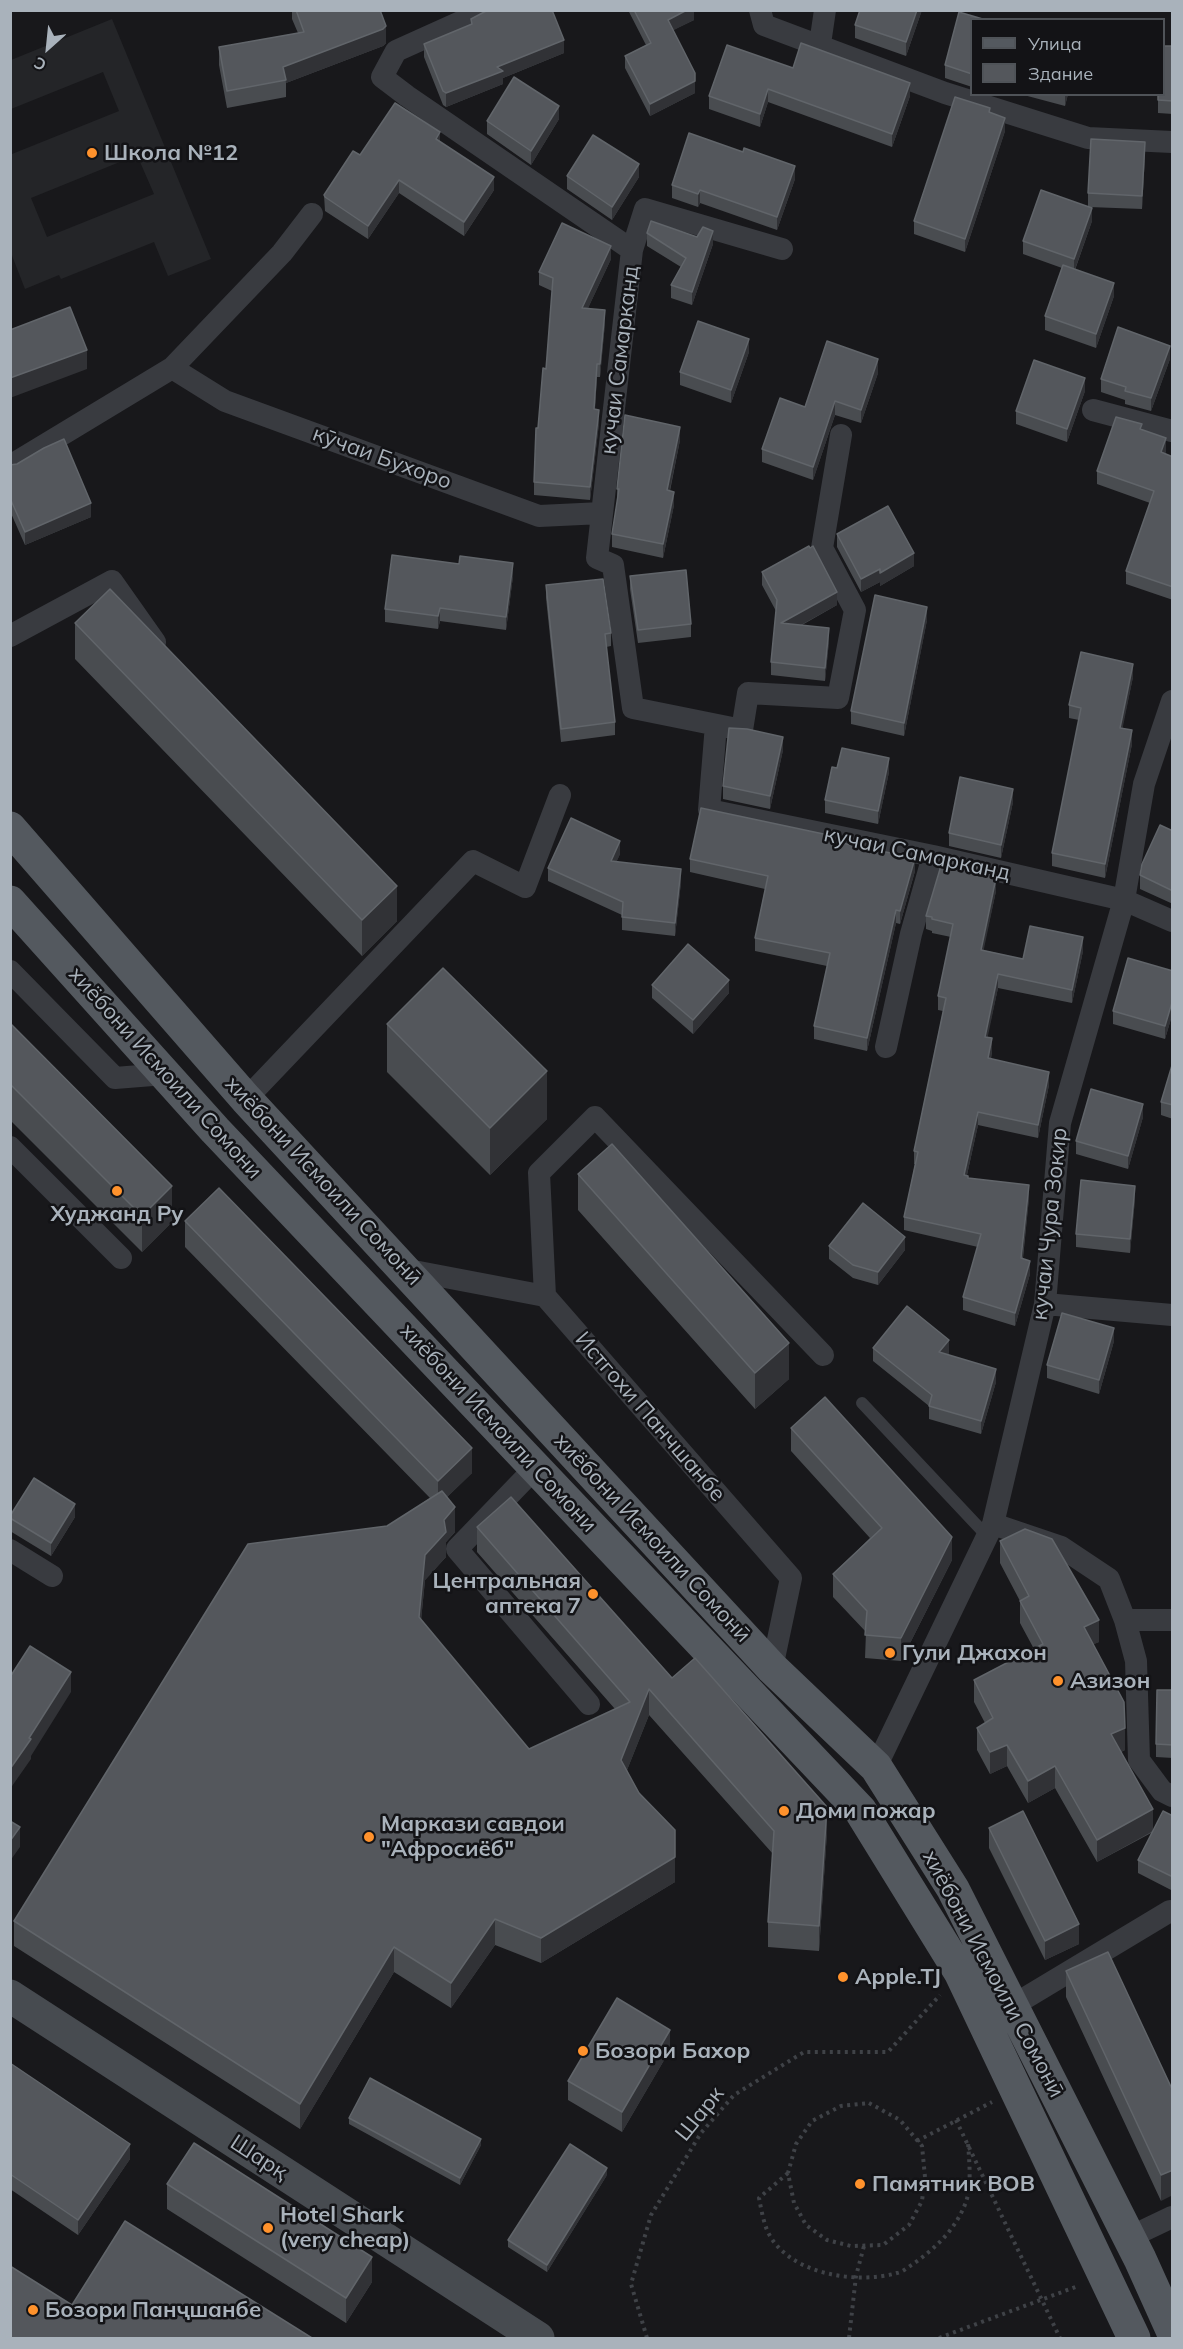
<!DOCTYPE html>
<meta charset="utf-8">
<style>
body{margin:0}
#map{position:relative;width:1183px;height:2349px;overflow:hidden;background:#18181b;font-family:Mulish,sans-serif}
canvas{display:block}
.frame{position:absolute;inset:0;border:12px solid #a9b2bb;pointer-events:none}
.legend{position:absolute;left:970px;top:18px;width:195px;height:78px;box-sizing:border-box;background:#131316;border:2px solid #4f5358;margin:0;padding:8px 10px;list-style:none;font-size:18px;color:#a9b2bb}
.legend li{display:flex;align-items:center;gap:12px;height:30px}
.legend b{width:30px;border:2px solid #4f5358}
.north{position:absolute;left:18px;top:18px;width:60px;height:60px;-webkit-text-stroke:4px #131316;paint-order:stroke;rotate:207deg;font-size:16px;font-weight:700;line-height:24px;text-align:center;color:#a9b2bb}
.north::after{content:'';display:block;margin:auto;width:21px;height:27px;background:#a9b2bb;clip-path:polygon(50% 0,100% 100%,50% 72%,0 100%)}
</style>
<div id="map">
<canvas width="1183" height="2349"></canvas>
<div class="frame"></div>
<ul class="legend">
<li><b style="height:8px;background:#54595f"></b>Улица</li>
<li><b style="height:16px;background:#54575c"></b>Здание</li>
</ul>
<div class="north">С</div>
</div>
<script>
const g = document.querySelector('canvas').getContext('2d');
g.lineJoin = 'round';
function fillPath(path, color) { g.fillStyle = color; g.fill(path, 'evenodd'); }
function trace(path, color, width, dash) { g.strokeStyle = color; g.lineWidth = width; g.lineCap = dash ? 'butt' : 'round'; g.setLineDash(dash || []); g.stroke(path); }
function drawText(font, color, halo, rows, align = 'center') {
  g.font = font + ' Mulish,sans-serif'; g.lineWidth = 5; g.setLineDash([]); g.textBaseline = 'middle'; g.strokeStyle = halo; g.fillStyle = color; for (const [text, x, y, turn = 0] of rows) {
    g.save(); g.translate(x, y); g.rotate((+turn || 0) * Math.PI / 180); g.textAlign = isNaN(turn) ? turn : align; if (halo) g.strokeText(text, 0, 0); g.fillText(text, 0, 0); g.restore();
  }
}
fillPath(new Path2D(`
 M112,19L211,259L168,276L154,242L61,279L59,275L25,289L11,253V151L12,154L119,111L103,72L11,109V60ZM137,155L154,194L47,237L31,198Z`), '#242528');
trace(new Path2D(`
 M869,2103L900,2120L922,2146L925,2177L922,2201L909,2225L883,2245L851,2246L827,2240L806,2225L794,2203L788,2173L796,2144L812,2121L841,2106Z
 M956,2120L1060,2338
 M917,2141L992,2102
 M788,2173L759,2198C761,2208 763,2220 767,2230C786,2274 856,2285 897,2273C903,2272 908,2267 913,2264C936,2248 956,2229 966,2202C972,2184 969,2160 968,2142
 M647,2338L631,2284L651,2215L701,2133L734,2095L804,2052H888L940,1995
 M849,2338L856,2276L864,2246
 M939,2338L1078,2286`), '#3f4247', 4, [3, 4.5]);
trace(new Path2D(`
 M862,1403L987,1536`), '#393b40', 12);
trace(new Path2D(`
 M487,10L396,51L382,77L407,96L632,250L597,558L613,565L633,708L742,730L748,693L838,698L855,610L822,548L841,435
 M760,10L764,25L945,93L1088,138L1172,142
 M820,44L825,10
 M632,250L645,209L782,249
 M172,368L225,401L539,516L602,513
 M1093,410L1172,431
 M10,466L172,368L282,253L312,214
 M10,636L112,581L155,642
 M716,725L709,810L933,856L1124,900L1172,921
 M10,971L115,1078L165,1074
 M886,1047L911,934L933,856
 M246,1099L473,861L525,887L560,795
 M10,1147L121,1258
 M403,1269L545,1296L791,1578L772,1668
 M545,1296L539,1173L595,1117L823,1355
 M1045,1304L1172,1315
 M535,1468L457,1549L589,1704
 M993,1524L1061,1547L1109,1579L1125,1620L1136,1661L1139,1760L1162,1791L1172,1796
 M10,1550L52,1576
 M1125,1620H1172
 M876,1767L993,1524L1045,1304L1060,1123L1124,900L1144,784L1172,701
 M1012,2006L1170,1911
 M1128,2238L1172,2217`), '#393b40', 22);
trace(new Path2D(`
 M10,1996L538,2338`), '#474b50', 33);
trace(new Path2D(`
 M10,828L246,1099L772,1668L876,1767L953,1889L1140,2259L1172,2330
 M10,902L215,1130L860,1810L960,1972L1134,2338`), '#54595f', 33);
fillPath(new Path2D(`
 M292,10H380L386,43L383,46L286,83V97L227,108L219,65V47L298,33L292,19Z
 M628,10H694V20L673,30L695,93L650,116L625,68V56L646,45Z
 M860,10H922L906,56L855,38V25Z
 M471,19L564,53L503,78V84L446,107L443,105L424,57V44L471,25Z
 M972,20V87L945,78V65Z
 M1173,46V114L1158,113V94Z
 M793,68L910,96L892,147L768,102L760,127L709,109V96Z
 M1020,94H1068L1065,106Z
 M990,113L1005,131L965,252L914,234V221Z
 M559,119L531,165L487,134V121Z
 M440,142L494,190L464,236L399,193L368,239L325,211L324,195L360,155Z
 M1145,155L1142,209L1089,207L1092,221L1075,270L1114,296L1096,348L1045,330V316L1062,268L1023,254V241L1088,207V193Z
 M567,176L639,177L612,220L567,189Z
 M795,179L777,230L700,203L698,207L672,198V185Z
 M647,233L713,244L692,305L671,298V285L681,267L647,246Z
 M611,259L588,308L605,323L600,377H597L595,409L599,423L590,500L534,495V482L538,428L546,369L552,291L539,285V272Z
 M749,352L731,403L680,385V372Z
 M1170,359L1151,411L1125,404V400L1101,392V379Z
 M878,373L861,423L835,415L813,480L762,462V449L805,407Z
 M1085,391L1067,442L1016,424V411Z
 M1142,429L1166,451L1165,454L1173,457V600L1126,584V571L1150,503L1097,484V471Z
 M680,440L670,491L674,505L663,558L612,547V534L617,502V489Z
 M17,464L91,517L25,545L10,511V465Z
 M837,534L914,566L880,586V582L861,592L837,547Z
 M762,572L837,605L802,625L829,641L825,681L771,675V662L776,611L762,585Z
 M513,576L506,630L440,621L438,629L385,622V609Z
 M630,576L691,624V637L638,643L630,589Z
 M546,585L611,633V646L606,647L615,722V735L561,742L546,598Z
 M927,620L904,736L851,724V711Z
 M75,623L397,921L362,956L75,659Z
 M1133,677L1122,728L1132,744L1105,878L1052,866V853L1079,720L1069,718V705Z
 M783,750L770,809L723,799V786Z
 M837,768L889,772L878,824L825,813V800Z
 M1013,802L1001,858L949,846V833Z
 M1173,831V904L1140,889V875Z
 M833,841L915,871L900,924L896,923L867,1051L814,1039V1026L827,966L755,951V938L765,889L690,872V859Z
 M620,854L616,862L681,882L675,936L622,930V915L548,881V868Z
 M995,878L996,891L983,950L1023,959L1083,951L1072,1003L998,988L987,1037L992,1051L991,1059L1049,1085L1038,1138L978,1125L967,1175L968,1179L1029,1198L1023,1258L1030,1274L1015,1326L963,1310V1297L978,1247L904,1230V1217L915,1164H914V1151L943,1011L938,1010V996L951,937L932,933V931L926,929V916Z
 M1173,971V1012L1165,1039L1113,1024V1011Z
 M652,985L729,993L693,1034L652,998Z
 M10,1023L172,1222L142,1252L10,1120Z
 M387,1024L547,1119L490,1175L387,1072Z
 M1173,1062V1119L1161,1115V1102Z
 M1143,1117L1128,1169L1076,1154V1141Z
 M578,1174L789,1379L755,1409L578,1210Z
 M1135,1199L1130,1253L1076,1247V1234Z
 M185,1221L472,1473L447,1497L455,1532L446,1542V1557L425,1580L421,1620L529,1749L615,1709L477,1552V1527L672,1678L827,1832L819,1951L768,1947V1922L773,1854L649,1715L627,1770L675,1882L541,1963L495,1945L451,2008L394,1972L300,2129L14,1946V1921L387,1526L430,1498L185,1247Z
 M829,1246L905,1250L878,1285L853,1278L829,1259Z
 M1114,1341L1099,1394L1047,1378V1365Z
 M873,1348L949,1353L947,1355L996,1382L981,1434L929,1419V1406L873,1361Z
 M791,1428L952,1560L901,1661L865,1658L866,1632L833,1597V1574L870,1538L791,1451Z
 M10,1516L75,1517L51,1556L10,1531Z
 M1000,1541L1099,1642L1093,1644L1125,1750L1121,1752L1153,1831L1173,1816V1891L1138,1873V1860L1153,1832L1097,1862L1055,1788L1028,1803L1007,1766L990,1774L977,1750V1728L985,1723L974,1702V1680L1034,1649L1020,1623V1601L1000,1563Z
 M1173,1690V1758L1156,1757V1744Z
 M989,1828L1079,1944L1045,1960L989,1848Z
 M1066,1971L1173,2091L1161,2201L1066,1997Z
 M670,2050L622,2132L568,2100V2081Z
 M10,2063L130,2159L78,2235L10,2189Z
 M349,2118L481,2145L460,2185L349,2124Z
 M607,2175L547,2272L508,2247V2240Z
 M167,2184L372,2282L346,2323L167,2209Z
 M1173,2228V2249L1171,2246V2229Z`), '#494c50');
fillPath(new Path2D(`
 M687,10H694V20L668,33V20Z
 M917,10H922L906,56V42Z
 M386,26V43L383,46L286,83L283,67Z
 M564,40V53L503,78V84L446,107V93L497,67Z
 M695,81V93L650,116V104Z
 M910,83V96L892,147V134Z
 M768,89V102L760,127V114Z
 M1065,94H1068L1065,106Z
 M559,106V119L531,165V151Z
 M1005,118V131L965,252V239Z
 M440,132V146L436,139Z
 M1145,142V155L1142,209V196Z
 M639,164V177L612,220V207Z
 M795,166V179L777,230V217Z
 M494,177V190L464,236V222Z
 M399,180V193L368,239V226Z
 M700,190V203L698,207V194Z
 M1092,208V221L1074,272V259Z
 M713,231V244L692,305V292Z
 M611,246V259L582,321V308Z
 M1114,283V296L1096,348V334Z
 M605,310V323L600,377V364Z
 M749,339V352L731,403V390Z
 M1170,346V359L1151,411V398Z
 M87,350V369L10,398V378Z
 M878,359V373L861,423V410Z
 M597,364V377L594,422V409Z
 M1085,378V391L1067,442V429Z
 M835,401V415L813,480V467Z
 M599,410V423L590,500V487Z
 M680,427V440L667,503V490Z
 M1166,438V451L1161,466V452Z
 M674,492V505L663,558V544Z
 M91,503V517L25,545V532Z
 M914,553V566L880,586V582L861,592V579L880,569Z
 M513,563V576L506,630V617Z
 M837,592V605L781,636V623Z
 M927,607V620L904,736V723Z
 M440,608V621L438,629V616Z
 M829,628V641L825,681V668Z
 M1133,664V677L1120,741V728Z
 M1132,730V744L1105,878V864Z
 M783,737V750L770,809V796Z
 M889,758V772L878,824V811Z
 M1013,789V802L1001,858V845Z
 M620,841V854L611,875V861Z
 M915,858V871L900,924V911Z
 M681,869V882L675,936V923Z
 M995,871L996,891L981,963V950Z
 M397,886V921L362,956V920Z
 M896,910V923L867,1051V1038Z
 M1083,937V951L1072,1003V990Z
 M998,974V988L985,1050V1037Z
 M729,980V993L693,1034V1020Z
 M1173,999V1012L1165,1039V1026Z
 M992,1038V1051L988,1071V1058Z
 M547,1071V1119L490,1175V1128Z
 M1049,1072V1085L1038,1138V1125Z
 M1143,1104V1117L1128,1169V1156Z
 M978,1112V1125L964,1188V1175Z
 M1029,1185V1198L1021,1271V1258Z
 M172,1186V1222L142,1252V1216Z
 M1135,1186V1199L1130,1253V1239Z
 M905,1237V1250L878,1285V1272Z
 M1030,1261V1274L1015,1326V1313Z
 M1114,1328V1341L1099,1394V1380Z
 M949,1340V1353L939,1365V1352Z
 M789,1343V1379L755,1409V1373Z
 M996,1369V1382L981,1434V1421Z
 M472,1448V1473L438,1506V1481Z
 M75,1504V1517L51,1556V1543Z
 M455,1507V1532L446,1542V1557L425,1580L419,1642V1617L425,1555L444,1520Z
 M952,1537V1560L901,1661V1638Z
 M1099,1620V1642L1084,1649V1627Z
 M71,1672V1692L31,1756V1759L10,1789V1769Z
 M649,1689V1715L621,1785V1760Z
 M1125,1728V1750L1111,1756V1734Z
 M1007,1745V1766L990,1774V1752Z
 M1055,1766V1788L1028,1803V1781Z
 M827,1807V1832L819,1951V1926Z
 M1153,1809V1831L1097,1862V1840Z
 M20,1827V1847L10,1861V1841Z
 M675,1830V1882L541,1963V1938Z
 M495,1919V1945L451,2008V1983Z
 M1079,1924V1944L1045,1960V1941Z
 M394,1947V1972L300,2129V2104Z
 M670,2030V2050L622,2132V2112Z
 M481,2139V2145L460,2185V2178Z
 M130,2144V2159L78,2235V2220Z
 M607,2168V2175L547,2272V2265Z
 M1173,2170V2195L1161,2201V2175Z
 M372,2257V2282L346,2323V2298Z`), '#313236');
const building = new Path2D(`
 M296,10H380L386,26L383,29L283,67L286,80L227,91L219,47L304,32Z
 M488,10H552L564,40L497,67L503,71L446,93L443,91L424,44L472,24L471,19Z
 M634,10H687L668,20L695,73V81L650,104L625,56L651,43Z
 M860,10H917L906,42L855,25Z
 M959,12L986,20H972V74L945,65Z
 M801,43L910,83L892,134L768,89L760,114L709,96L727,45L793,68Z
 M1164,46H1173V101L1158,100V94H1164Z
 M514,77L559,106L531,151L487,121Z
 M955,97L990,108L989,112L1005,118L965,239L914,221Z
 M395,103L440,132L436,139L494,177L464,222L399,180L368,226L325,197L324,195L353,151L360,155Z
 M689,133L743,152L744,148L795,166L777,217L700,190L698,194L672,185Z
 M593,135L639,164L612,207L567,176Z
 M1091,139L1145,142L1142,196L1088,193Z
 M1041,190L1092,208L1074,259L1023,241Z
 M651,221L697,237L703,227L713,231L692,292L671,285L686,258L647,233Z
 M562,223L611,246L582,308L605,310L600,364H597L594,409L599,410L590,487L534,482L536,428H538L543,368L546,369L553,278L539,272Z
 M1063,265L1114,283L1096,334L1045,316Z
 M70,307L87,350L10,378V330Z
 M698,321L749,339L731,390L680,372Z
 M1118,327L1170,346L1151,398L1125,391L1126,387L1101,379Z
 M827,341L878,359L861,410L835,401L813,467L762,449L780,398L805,407Z
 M1034,360L1085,378L1067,429L1016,411Z
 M625,415L680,427L667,490L674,492L663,544L612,534L619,489H617Z
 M1116,417L1142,424L1140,429L1166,438L1161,452L1173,457V587L1126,571L1154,491L1097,471Z
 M64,439L91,503L25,532L10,498V465L17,464L44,448Z
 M888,506L914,553L880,573V569L861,579L837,534Z
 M809,546L810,548L813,546L837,592L781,623L829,628L825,668L771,662L777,600L762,572Z
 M392,555L459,564L460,556L513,563L506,617L440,608L438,616L385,609Z
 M686,570L691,624L638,630L630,576Z
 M603,579L611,633L605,634L615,722L561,729L546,585Z
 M110,589L397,886L362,920L75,623Z
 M875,595L927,607L904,723L851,711Z
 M1081,652L1133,664L1120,728L1132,730L1105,864L1052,853L1081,708L1069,705Z
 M729,728L747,729L783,737L770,796L723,786Z
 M842,748L889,758L878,811L825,800L832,767L837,768Z
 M960,777L1013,789L1001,845L949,833Z
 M701,808L833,836L832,841L915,858L900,911L896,910L867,1038L814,1026L830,953L755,938L768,876L690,859Z
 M571,818L620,841L611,861L681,869L675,923L622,917L623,902L548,868Z
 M1160,825L1173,831V891L1140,875L1142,864Z
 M943,859L995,871L994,877L996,878L981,950L1023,959L1030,926L1083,937L1072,990L998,974L985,1037L992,1038L988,1058L1049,1072L1038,1125L978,1112L964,1175L968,1176V1178L1029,1185L1021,1258L1030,1261L1015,1313L963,1297L981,1234L904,1217L918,1152L914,1151L946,998L938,996L953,924L932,919V917L926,916Z
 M688,944L729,980L693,1020L652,985Z
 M1128,958L1173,971V999L1165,1026L1113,1011Z
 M443,968L547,1071L490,1128L387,1024Z
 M10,1023L172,1186L142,1216L10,1084Z
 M1173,1062V1105L1161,1102Z
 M1091,1089L1143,1104L1128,1156L1076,1141Z
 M612,1144L789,1343L755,1373L578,1174Z
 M1081,1180L1135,1186L1130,1239L1076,1234Z
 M219,1188L472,1448L438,1481L185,1221Z
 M863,1203L905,1237L878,1272L853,1265L829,1246Z
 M907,1306L949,1340L939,1352L996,1369L981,1421L929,1406L932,1395L873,1348Z
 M1062,1313L1114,1328L1099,1380L1047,1365Z
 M825,1397L952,1537L901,1638L865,1635L867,1611L833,1574L882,1528L791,1428Z
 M34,1478L75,1504L51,1543L10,1518V1516Z
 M442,1491L455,1507L444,1520L446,1532L425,1555L419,1617L529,1749L630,1702L477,1527L511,1497L672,1678L695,1658L827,1807L819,1926L768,1922L774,1831L649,1689L621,1760L639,1793L675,1830V1857L541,1938L495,1919L451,1983L394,1947L300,2104L14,1921L248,1544L387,1526Z
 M1025,1529L1052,1539L1099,1620L1084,1627L1124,1702L1125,1728L1111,1734L1153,1809L1097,1840L1055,1766L1028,1781L1007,1745L990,1752L977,1728L993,1718L974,1680L1043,1644L1020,1601L1029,1596L1000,1541Z
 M30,1646L71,1672L29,1738L31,1739L10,1769V1677Z
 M1157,1690H1173V1745L1156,1744Z
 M1023,1811L1079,1924L1045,1941L989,1828Z
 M1163,1811L1173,1816V1877L1138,1860Z
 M10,1821L20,1827L10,1841Z
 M1108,1952L1173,2091V2170L1161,2175L1066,1971Z
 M617,1998L670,2030L622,2112L568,2081Z
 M10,2063L130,2144L78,2220L10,2174Z
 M370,2078L481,2139L460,2178L349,2118Z
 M194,2143L372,2257L346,2298L167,2184Z
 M570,2144L607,2168L547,2265L508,2240Z
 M125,2221L312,2338H10V2266L72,2305Z`);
fillPath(building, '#54575c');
trace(building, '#61656a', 1.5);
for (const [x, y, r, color] of [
 [92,153,6,"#ff922c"],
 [117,1191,6,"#ff922c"],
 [593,1594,6,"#ff922c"],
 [890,1653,6,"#ff922c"],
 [1058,1681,6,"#ff922c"],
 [784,1811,6,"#ff922c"],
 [369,1837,6,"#ff922c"],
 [843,1977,6,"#ff922c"],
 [583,2051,6,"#ff922c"],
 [860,2184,6,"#ff922c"],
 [268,2228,6,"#ff922c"],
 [33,2310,6,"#ff922c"]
]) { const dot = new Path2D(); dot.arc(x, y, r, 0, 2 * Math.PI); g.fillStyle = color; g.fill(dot); trace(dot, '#131316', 2); }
drawText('bold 22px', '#a9b2bb', '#131316', [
 ["Школа №12",104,153],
 ["Худжанд Ру",117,1214,"center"],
 ["Центральная",581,1581,"right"],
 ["аптека 7",581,1606,"right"],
 ["Гули Джахон",902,1653],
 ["Азизон",1070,1681],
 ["Доми пожар",796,1811],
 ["Маркази савдои",381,1824],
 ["\"Афросиёб\"",381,1849],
 ["Apple.TJ",855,1977],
 ["Бозори Бахор",595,2051],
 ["Памятник ВОВ",872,2184],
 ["Hotel Shark",280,2215],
 ["(very cheap)",280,2240],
 ["Бозори Панҷшанбе",45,2310]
], 'left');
drawText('22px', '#a9b2bb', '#131316', [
 ["кучаи Самарканд",620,360,-83],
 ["кӯчаи Бухоро",382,458,20],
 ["кучаи Самарканд",917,854,12],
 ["хиёбони Исмоили Сомони",165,1073,48],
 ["хиёбони Исмоили Сомонӣ",323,1181,47],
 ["кучаи Чура Зокир",1050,1224,-84],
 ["Истгохи Панчшанбе",650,1417,49],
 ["хиёбони Исмоили Сомони",498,1428,47],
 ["хиёбони Исмоили Сомонӣ",652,1538,47],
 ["хиёбони Исмоили Сомонӣ",993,1974,62],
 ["Шарк",700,2114,-51],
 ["Шарқ",259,2158,33]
]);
</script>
